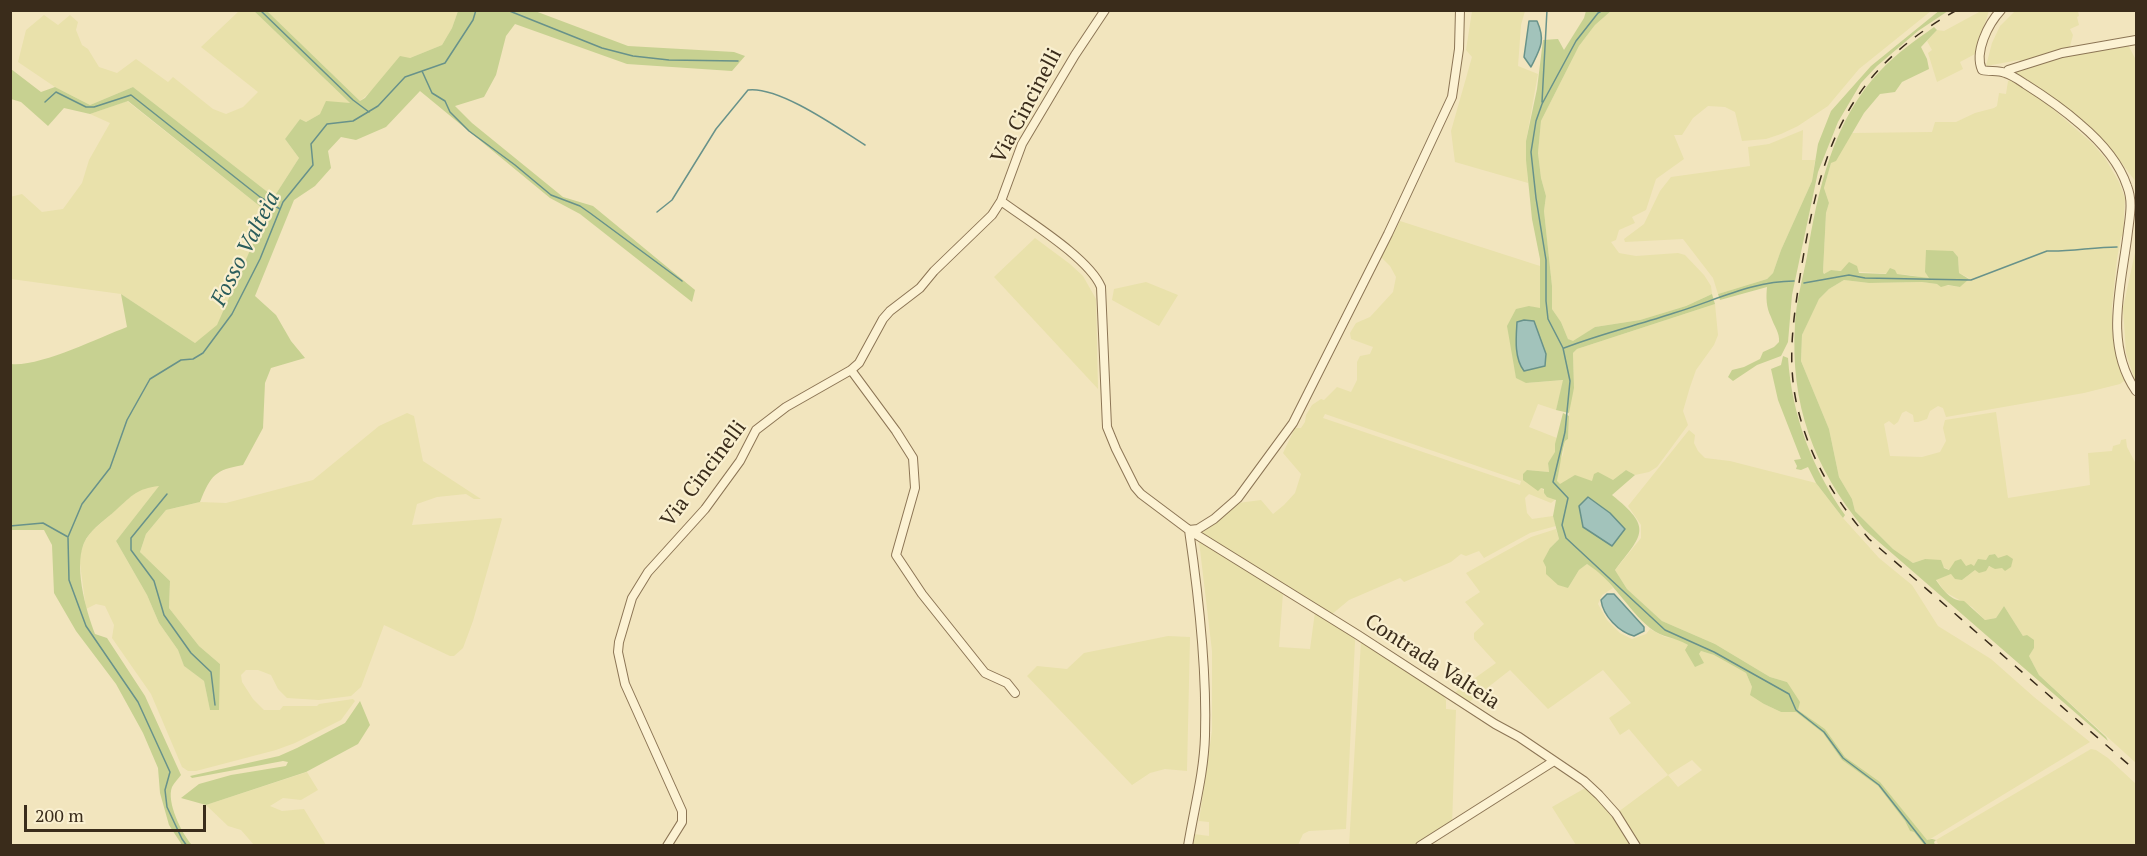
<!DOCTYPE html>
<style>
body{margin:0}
#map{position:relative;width:2147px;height:856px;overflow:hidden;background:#f2e5be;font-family:"PT Serif",serif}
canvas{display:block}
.frame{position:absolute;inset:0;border:12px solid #3a2c1b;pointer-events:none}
.scale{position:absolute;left:24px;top:805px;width:182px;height:27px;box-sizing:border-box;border:3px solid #3a2c1b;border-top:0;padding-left:8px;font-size:18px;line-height:21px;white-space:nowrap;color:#3a2c1b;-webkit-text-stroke:4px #f9efcf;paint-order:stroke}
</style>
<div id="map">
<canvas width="2147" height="856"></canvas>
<div class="frame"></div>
<div class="scale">200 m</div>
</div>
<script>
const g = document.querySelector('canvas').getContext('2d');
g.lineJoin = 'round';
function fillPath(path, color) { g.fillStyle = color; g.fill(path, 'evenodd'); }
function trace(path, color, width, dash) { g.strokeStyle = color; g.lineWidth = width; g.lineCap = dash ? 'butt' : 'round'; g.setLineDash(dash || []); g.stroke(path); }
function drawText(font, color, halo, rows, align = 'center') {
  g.font = font + ' "PT Serif",serif'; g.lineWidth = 4.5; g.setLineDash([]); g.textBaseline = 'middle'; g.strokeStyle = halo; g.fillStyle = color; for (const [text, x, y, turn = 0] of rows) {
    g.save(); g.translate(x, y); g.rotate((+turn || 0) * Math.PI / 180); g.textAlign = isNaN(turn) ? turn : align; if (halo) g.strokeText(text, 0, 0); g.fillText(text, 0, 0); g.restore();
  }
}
fillPath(new Path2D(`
 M239,11H254L351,104L320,114L306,122L300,119L285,139L299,158L274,197L133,87L90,105L55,87L18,62L26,30L44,15L58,25L70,15L78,22L76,30L82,45L88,49L99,67L117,73L136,59L168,82L173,77L213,109L226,114L243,107L258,92L201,47Z
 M267,11H458L452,28L442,45L410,58L360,101Z
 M1472,11H1525L1521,25L1518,66L1538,74L1526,141L1528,183L1455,162L1451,131L1472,57L1466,50Z
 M1611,11H1931L1859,69L1828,106L1798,126L1781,134L1766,139L1742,141L1735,112L1725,107L1708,106L1693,118L1682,135H1674L1684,159L1656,179L1646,210L1632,217L1635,223L1619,230L1616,240L1611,242L1619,253L1636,256L1678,253L1685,255L1704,275L1711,286L1712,294L1686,306L1640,320L1595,327L1573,342L1568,339L1561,322L1552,309V286L1544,211L1546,196L1541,178L1538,153L1541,121L1579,46L1595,25Z
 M1981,11H1989L1979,41L1977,53L1960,62L1963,69L1937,82L1928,53L1932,50L1927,41L1937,30L1944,31Z
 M2015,11H2078L2079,16L2077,17L2079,25L2070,29L2073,35L2069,50L2022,62L2019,60L1986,66L1992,43L2000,26Z
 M2128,45L2136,60V182L2108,145L2084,123L2013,74V70L2062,56Z
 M2012,79L2045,102L2092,143L2105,158L2119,182L2125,198L2123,235L2121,237L2117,259L2112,306V328L2117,354L2125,376L2124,381L2120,384L2084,393L1946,417L1943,408L1938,406L1930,411L1927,419L1918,422H1914L1913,415L1906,411L1902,413L1898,422L1894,425L1889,421L1884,424L1890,456L1922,457L1940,452L1946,441L1943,428L1945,420L1996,412L2008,498L2090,485L2088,453L2112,451L2113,446L2120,444L2121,440L2126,439L2127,447L2136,464V763L2039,675L2029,656L2034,648L2023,636L2004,606L1996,618L1985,620L1972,607L1945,592L1936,579L1951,574L1962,580L1975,570L1993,566L1998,559L1995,554L1989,555L1986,560L1974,566L1950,570L1925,559L1913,563L1893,549L1855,511L1852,499L1839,477L1829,429L1801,361L1802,335L1812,312L1819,299L1829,289L1844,280L1869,283L1922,282L1960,287L1969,278L1959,273L1958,257L1953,251H1926L1930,279L1910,275L1831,270L1825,274L1823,272L1826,213L1829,203L1824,188L1831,163L1852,133L1932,132L1935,122H1956L1975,113L1994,108L1997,106L1999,93L2006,94L2008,81Z
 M127,101L267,212L219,326L195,343L121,294L11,279L10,197L22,194L42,212L63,209L82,183L89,160L110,123L90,114Z
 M1803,130L1802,160H1815L1812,181L1781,250L1773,273L1767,279L1718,294L1713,278L1683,239L1625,242L1624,239L1644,224L1660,191L1671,177L1750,166L1748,147L1769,144Z
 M1400,221L1540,266V309L1529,306L1526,383L1564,380L1556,410L1538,404L1529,427L1557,438L1555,453L1548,463L1549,472L1527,470L1541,488L1556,499L1551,503L1529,494L1525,498L1527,513L1532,519L1553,516L1556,526L1530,533L1484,558L1479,551L1466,556L1461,554L1451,562L1404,582L1400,578L1349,600L1331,615L1199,531L1238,503L1261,500L1273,514L1284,505L1295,493L1301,474L1283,453L1295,428H1301L1305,422L1306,415L1312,405L1321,399L1324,400L1337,387L1351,392L1357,380V362L1360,356L1370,354L1373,347L1351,339L1350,333L1356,323L1370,317L1393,292L1396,277L1390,266L1381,257ZM1325,414L1521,481L1520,485L1323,418Z
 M1035,238L1070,264L1083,276L1096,299L1098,389L994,277Z
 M2136,248V384L2126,353L2123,308Z
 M1146,282L1178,295L1159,326L1112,300L1114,289Z
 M1715,304L1718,335L1714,345L1696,370L1690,387L1683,411L1688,425L1657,467L1649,472L1635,475L1626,470L1613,480L1560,485L1557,482L1559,462L1563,455L1565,441L1568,439L1570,401L1574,388L1573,353L1577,349Z
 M407,413L414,416L423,461L481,499H474L466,494L437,497L417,504L412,525L501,518L502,519L473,621L463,648L454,656H450L384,625L361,687L351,696L319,700L287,698L278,689L271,675L258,670H246L241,675L242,682L253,699L264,710H280L283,706H317L319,704L353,699L355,701L341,720L295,743L276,750L196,771H188L182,767L151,694L112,638L114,625L105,606L96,604L86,609L79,556L85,541L91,532L139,489L160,485L116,541L147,595L159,623L178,650L184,666L204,681L210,709L220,664L199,646L169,608L170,581L140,552L146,534L166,510L200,502L226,503L313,480L379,426Z
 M1689,430L1695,435L1694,443L1698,451L1705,458L1730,461L1816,483L1843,518L1879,558L1912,585L1938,626L1991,659L2034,697L2090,742L1927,841L1880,782L1845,757L1825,729L1798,710L1787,682L1770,677L1715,644L1662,621L1627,589L1615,570L1641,538V525L1628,506Z
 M1556,529L1559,539L1550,548L1568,588L1579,570L1587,564L1601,572L1613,588L1602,595L1598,604L1607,620L1620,633L1632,639L1646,634L1650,629L1665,637L1681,640L1699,654L1701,651L1714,655L1746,673L1752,687L1764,704L1781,712H1796L1823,733L1842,760L1878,786L1905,821L1910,831L1914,832L1924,845H1641L1618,812L1668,775L1629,729L1620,735L1609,718L1631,703L1603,670L1548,709L1510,670L1468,703L1454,693L1496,663L1474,639V633L1484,624L1465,602L1480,592L1466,573L1531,537ZM1692,760L1702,770L1678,787L1668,775Z
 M1199,541L1283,593L1279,647L1310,649L1315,612L1354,637L1355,641L1346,829L1309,831L1303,834L1298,845L1197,846L1193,844L1194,834L1209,836V822L1199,821L1212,731V651Z
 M1168,636L1190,637L1187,771L1165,769L1150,773L1132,785L1027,676L1037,666L1067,669L1084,653Z
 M1361,641L1442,694L1446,700V709L1456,710L1452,825L1418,845L1349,846Z
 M2091,749L2096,750L2108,758L2136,784V845L1939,846L1936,840Z
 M307,772L318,790L301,800L283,798L270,806L282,811L304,809L326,845H254L241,830L228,826L206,805Z
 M1587,787L1613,816L1632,845H1576L1552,807Z`), '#e9e1ab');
fillPath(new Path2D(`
 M1940,10L1948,11L1918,31L1877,66L1861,83L1838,122L1818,172L1792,295L1788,342L1781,356L1757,365L1733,381L1728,377L1732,370L1744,367L1760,359L1763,352L1774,347L1779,342C1780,333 1774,326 1771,317C1766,307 1766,297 1767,287L1720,300L1718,294L1767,279L1773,273L1781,250L1812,181L1818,144L1831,111L1871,66Z
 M254,11H267L360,101L365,98L400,56L410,58L442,45L452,28L458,11H535L628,46L734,52L745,56L732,71L627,64L515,24L506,36L496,75L484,97L455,106L472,123L563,197L593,206L695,290L692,302L580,214L550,198L420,91L386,127L356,140L341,137L328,151L331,168L315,186L294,200L255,296L276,315L291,341L305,358L271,368L265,383L263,428L243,465C215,470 211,475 200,502L166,510L146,534L140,552L170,581L169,608L199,646L220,664L219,710H210L204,681L184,666L178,650L159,623L147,595L116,541L159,486C136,489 133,495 116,510C106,519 93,528 86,539C72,563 86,610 95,634L107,638L145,696L181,775C178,779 174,783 172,787C166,802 182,834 192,845H182L169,825L160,793L158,768L143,733L116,684L76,631L54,593L52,545L44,530H11V364C40,367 98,338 127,327L121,294L195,343L217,325L267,212L128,101L90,114L64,108L48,126L21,102L11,99V69L41,92L55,87L90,105L133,87L274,197L299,158L285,139L300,119L306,122L320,114L326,101L350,103Z
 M1586,11H1611L1595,25L1579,46L1541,121L1538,153L1541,178L1546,196L1544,211L1552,286V309L1561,322L1568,339L1573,341L1595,327L1640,320L1686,306L1712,294L1715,304L1577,349L1573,353L1574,388L1569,413L1556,410L1563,380L1526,383L1516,378L1507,326L1516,309L1529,306L1540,308V259L1532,219L1526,160V141L1537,89L1543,40L1558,39L1564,50L1584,18Z
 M1934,27L1937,30L1921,47L1927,59L1929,69L1902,82L1895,92L1880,94L1864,113L1836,161L1831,163L1824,188L1829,203L1826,213L1823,272L1824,274L1831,270L1841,271L1849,262L1857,266L1859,273L1886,274L1890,268L1895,270L1897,274L1929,278L1925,272L1926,250L1953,251L1958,257L1959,273L1969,279L1960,287L1948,285L1941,287L1937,284L1922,282L1869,283L1844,280L1829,289L1819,299L1802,335L1801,361L1829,429L1839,477L1852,499L1855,511L1893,549L1913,563L1925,559L1941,560L1944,568L1949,570L1955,561L1961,559L1966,566L1971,564L1974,566L1978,559L1986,560L1989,555L1995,554L1998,558L2007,555L2013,559L2011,567L2005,571L2002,568L1995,569L1989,566L1986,571L1979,573L1975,570L1962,580L1955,579L1951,574L1936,580C1943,590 1951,601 1964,601L1985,620L1996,618L2004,606L2023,636L2027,635L2034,640V648L2029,656L2039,675L2106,737L2108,741L1864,529C1813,467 1790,404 1795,324C1796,301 1803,278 1807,256C1818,189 1833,120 1881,70C1897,53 1916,40 1934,27Z
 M1783,356L1788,358C1792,416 1812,468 1845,515L1843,518L1816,483L1808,467L1801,470L1796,469L1797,466L1794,460L1801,459L1778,400L1771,369L1781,365Z
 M1563,413L1569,416L1568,439L1565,441C1561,455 1560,467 1557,481L1560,484L1575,475L1592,481L1594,474L1598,472L1613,480L1626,470L1635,475L1612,495C1653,528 1643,534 1615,570L1627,589L1662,621L1715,644L1770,677L1787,682L1800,702L1798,710L1825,729L1845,757L1880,782L1927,840L1932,839L1936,840L1934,842L1935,845H1924L1914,832L1910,831L1905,821L1878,786L1842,760L1823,733L1796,712H1781L1764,704L1750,695L1752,687L1746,673L1714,655L1701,651L1699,654L1704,663L1695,667L1685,650L1688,645C1676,637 1662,638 1650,628C1627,609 1613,580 1587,564L1579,570L1568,588L1558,585L1546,574V567L1543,561L1550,548L1559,539L1553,516L1556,500L1547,497L1544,493V489L1541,488L1538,491L1523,480V474L1527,470L1549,472L1548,463L1555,452V444Z
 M360,701L370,725L358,744L306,772L206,805L181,798L199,784L231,775L286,766L288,762L283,761L192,778L190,776L279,756L297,748L345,723Z`), '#c7d191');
const water = new Path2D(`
 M1529,21H1537C1546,41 1540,49 1531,67L1524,57Z
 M1524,320L1534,321L1546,354L1545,366L1524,371C1514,358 1516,338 1517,322Z
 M1588,497L1610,513L1625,529L1612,546L1583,527L1579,506Z
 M1607,594H1614L1644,627V631L1634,636C1619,632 1603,616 1601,600Z`);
fillPath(water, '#a2c3bb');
trace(water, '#68928a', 1.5);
trace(new Path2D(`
 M260,10L353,100L369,112
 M507,10L602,48L633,56L669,60L738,61
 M1603,10L1598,13L1576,41L1542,104L1536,121L1531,152L1536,198L1546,260V301L1548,319L1563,348L1570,381L1565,432L1553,482L1568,498L1562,525L1566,538L1665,630L1714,652L1789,694L1796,710L1824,732L1843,758L1879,785L1927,846
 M422,71L432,93L445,101L450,112L469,131L515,165L551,195L580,206L590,213L682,281
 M45,102L56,92L86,107H94L131,95L260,197L280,209
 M1542,102L1547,10
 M657,212L672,200L716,129L748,90C779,86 838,128 865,145
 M1804,283L1849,275L1865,278L1971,280L2047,251C2069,252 2094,247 2117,247
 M1564,348C1600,334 1638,325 1674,313C1714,301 1753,281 1794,281
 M167,494L131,538V550L154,581L164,615L191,653L211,672L215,705
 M10,526L43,523L68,537L82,504L110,468L127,420L150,379L181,360L193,359L203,353L232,314L260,259L283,202L313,165L311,144L327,124L353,121L378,106L405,77L445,63L473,20L476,10
 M68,538L69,580L86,626L138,702L170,772L165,790L167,807L182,839L187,846`), '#68928a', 1.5);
const street = new Path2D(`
 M2001,10C1988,24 1974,52 1982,70C1990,72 1998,70 2005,73C2012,75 2019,80 2025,84C2044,96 2063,109 2080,124C2099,140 2119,162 2127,186C2133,201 2130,215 2128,231C2122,284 2103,343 2136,391
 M2007,73L2008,70L2062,53L2136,40
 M1001,201C1028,221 1089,258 1101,287L1107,427L1116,449L1135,487L1141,494L1189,530L1358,635L1495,724L1519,737L1584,781L1599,795L1616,814L1636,846
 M851,370L896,431L913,458L915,488L896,555L922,594L985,673L1007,683L1015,693
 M667,846L682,822V811L625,684L618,652L619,642L632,598L648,572L705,509L740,461L756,430L786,407L851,370L859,363L883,319L890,311L920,288L934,271L992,215L1001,201L1022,144L1075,55L1105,10
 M1188,846C1194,809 1204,773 1205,736C1207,668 1199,598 1189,530L1198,529L1214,519L1238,498L1293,423L1388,234L1452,97L1459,49L1460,10
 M1420,846L1554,761`);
trace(street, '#8c7555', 10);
trace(street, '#fcf2d3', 8);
trace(new Path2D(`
 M1957,10C1844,73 1821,150 1801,270C1794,315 1787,356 1796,401C1808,456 1833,497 1869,539L2136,771`), '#3a2c1b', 1.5, [10, 10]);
drawText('21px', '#3a2c1b', '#f9efcf', [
 ["Via Cincinelli",1027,106,-62],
 ["Via Cincinelli",704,474,-53],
 ["Contrada Valteia",1432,662,33]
]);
drawText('italic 22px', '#295c5b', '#f9efcf', [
 ["Fosso Valteia",246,249,-63]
]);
</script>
